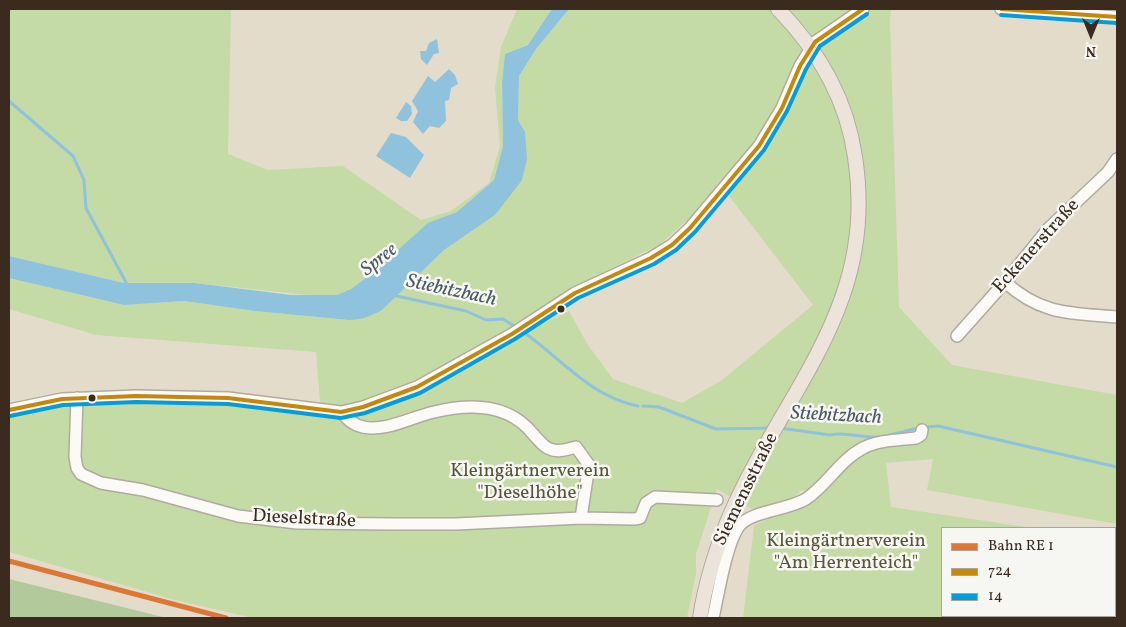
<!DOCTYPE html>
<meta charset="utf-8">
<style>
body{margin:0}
#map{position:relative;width:1126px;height:627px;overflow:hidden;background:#e4dcca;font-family:Vollkorn,serif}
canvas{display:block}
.frame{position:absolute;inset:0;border:10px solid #3b2a1e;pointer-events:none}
.legend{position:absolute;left:941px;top:527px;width:175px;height:90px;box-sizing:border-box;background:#f6f6f2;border:1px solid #aba49d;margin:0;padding:6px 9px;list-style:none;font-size:15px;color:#3b2a1e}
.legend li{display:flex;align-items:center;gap:10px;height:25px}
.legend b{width:25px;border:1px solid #aba49d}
.north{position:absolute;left:1066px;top:10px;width:50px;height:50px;-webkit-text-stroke:4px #f6f6f2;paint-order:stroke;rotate:180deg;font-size:14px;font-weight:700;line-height:20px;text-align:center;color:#3b2a1e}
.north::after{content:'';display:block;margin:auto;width:18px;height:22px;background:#3b2a1e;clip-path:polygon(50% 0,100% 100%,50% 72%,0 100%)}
</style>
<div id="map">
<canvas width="1126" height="627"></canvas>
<div class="frame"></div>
<ul class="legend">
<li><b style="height:6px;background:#dd7734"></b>Bahn RE 1</li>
<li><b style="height:6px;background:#c88708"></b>724</li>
<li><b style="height:6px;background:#039ddc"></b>14</li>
</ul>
<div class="north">N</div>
</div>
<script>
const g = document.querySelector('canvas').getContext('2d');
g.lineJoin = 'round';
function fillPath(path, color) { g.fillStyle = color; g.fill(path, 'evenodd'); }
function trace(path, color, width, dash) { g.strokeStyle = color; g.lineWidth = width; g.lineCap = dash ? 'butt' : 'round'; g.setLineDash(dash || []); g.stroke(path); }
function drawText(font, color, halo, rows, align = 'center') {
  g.font = font + ' Vollkorn,serif'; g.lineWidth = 5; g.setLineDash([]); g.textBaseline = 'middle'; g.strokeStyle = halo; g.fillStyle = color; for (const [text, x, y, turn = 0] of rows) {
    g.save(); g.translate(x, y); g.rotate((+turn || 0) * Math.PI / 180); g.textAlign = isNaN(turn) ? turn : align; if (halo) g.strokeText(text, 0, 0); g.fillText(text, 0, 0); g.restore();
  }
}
fillPath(new Path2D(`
 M9,9H231L228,154L268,170L343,166L421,220L451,211L489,183L500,146L495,88L501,47L517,9H552L528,45L505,54L502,83L503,146L494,180L457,212L445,217L351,289L337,295L317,296L195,283H124L9,256Z
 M569,9H891L890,22L899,307L952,365L1117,395V524L927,490L933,459L886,463L891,507L1033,528H942V616H1115V541H1117V618H743L754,526C779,512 808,508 829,488L800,491L790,502L755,511L717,489L696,554V574L687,618H253L175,600L9,552V415L63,403L150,401L214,402L332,416L364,412L420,391L529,330L569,311L588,345L613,379L682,403L722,380L813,305L729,196L723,181L696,212L659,245L567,290L504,334L415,384L347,406L331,407L320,402L316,352L96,335L9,309V278L124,305L184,301L255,311L349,320C362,320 371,316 382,310L444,250L495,215L525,132L518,120L519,76L536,49Z`), '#c4dba6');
fillPath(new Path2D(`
 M9,579L167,618H9Z`), '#b1c99b');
fillPath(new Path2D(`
 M552,9H569L536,49L519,76L518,120L525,132L527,159L522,180L495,215L444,250L382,310C371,316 362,320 349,320L255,311L184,301L124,305L9,278V256L124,283H195L291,295H337L351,289L371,274L428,223L457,212L494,180L503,146L502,83L505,54L528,45Z
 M437,39L439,53L434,54L427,65L421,59L420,51H426L429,43Z
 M449,69L455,75L458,84L451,88L449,100L445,101L446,121L439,128L430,126L423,134L413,122L418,111L412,101L428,76L435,82Z
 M406,102L411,106L412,114L407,121H401L396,118Z
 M391,133L406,137L424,155L410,178L376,156Z`), '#8fc2dc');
trace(new Path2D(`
 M9,101L73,156L84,180L86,208L128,286
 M392,295L466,311L486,320L503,319L517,328
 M522,331C561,358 589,396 638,406
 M643,406L659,407L716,429L771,428
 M780,428L830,435C847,431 863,439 880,437
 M886,436L918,428L938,426L1117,467`), '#8fc2dc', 3);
const minor = new Path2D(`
 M1001,9L1117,17
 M1005,282C1041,315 1071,313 1117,317
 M957,336L1005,282L1049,228L1108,172L1117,159
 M77,398L75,457L77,468L81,474L101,483L143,490L238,516L297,523L390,524H456L581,518L634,519L640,518L646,503L655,497L717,500
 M9,410L62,399L136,396L228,398L341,412L363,407L417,387L512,334L575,293L651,258L672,245L690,228L759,146L782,108L800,66L815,42L863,9
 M341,412C347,419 353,425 363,427C386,432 411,417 434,412C446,409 459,407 472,407C496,407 517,414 533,434C538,439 543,447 550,449C558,453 568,449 576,447L589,465L581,518
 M713,618C718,596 726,544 739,526C751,511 788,510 806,499C827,485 840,460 863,448C879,440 899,440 916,438L921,435L922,430`);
const major = new Path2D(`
 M700,618C705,585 715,552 728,520C781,393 879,309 855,157C847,100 818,50 778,9`);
trace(minor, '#b1aa9f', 14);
trace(major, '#b1aa9f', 16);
trace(minor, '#fbfaf7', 11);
trace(major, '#ece4db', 14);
trace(new Path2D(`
 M1001,9L1117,17
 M9,410L62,399L136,396L228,398L341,412L363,407L417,387L512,334L575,293L651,258L672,245L690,228L759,146L782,108L800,66L815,42L863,9`), '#c88708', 4);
trace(new Path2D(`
 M1001,15L1117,23
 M10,416L63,405L136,402L228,404L341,418L365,413L420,393L515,339L578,298L654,264L676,250L695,232L764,150L787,111L806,69L820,46L867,14`), '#039ddc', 4);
trace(new Path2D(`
 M9,561L226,618`), '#dd7734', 5);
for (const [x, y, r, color] of [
 [561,309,4.5,"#3b2a1e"],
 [92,398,4.5,"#3b2a1e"]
]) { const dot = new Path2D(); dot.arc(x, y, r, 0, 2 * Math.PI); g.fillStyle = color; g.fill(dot); trace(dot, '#f6f6f2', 2); }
drawText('19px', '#3b2a1e', '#f6f6f2', [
 ["Eckenerstraße",1037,247,-48],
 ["Siemensstraße",747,490,-64],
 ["Dieselstraße",304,520,3]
]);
drawText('19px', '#575638', '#f6f6f2', [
 ["Kleingärtnerverein",530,473],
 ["\"Dieselhöhe\"",530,495],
 ["Kleingärtnerverein",846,543],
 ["\"Am Herrenteich\"",846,565]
]);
drawText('italic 20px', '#4b5b63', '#f6f6f2', [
 ["Spree",380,261,-38],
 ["Stiebitzbach",451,292,12],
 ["Stiebitzbach",836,417,3]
]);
</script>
